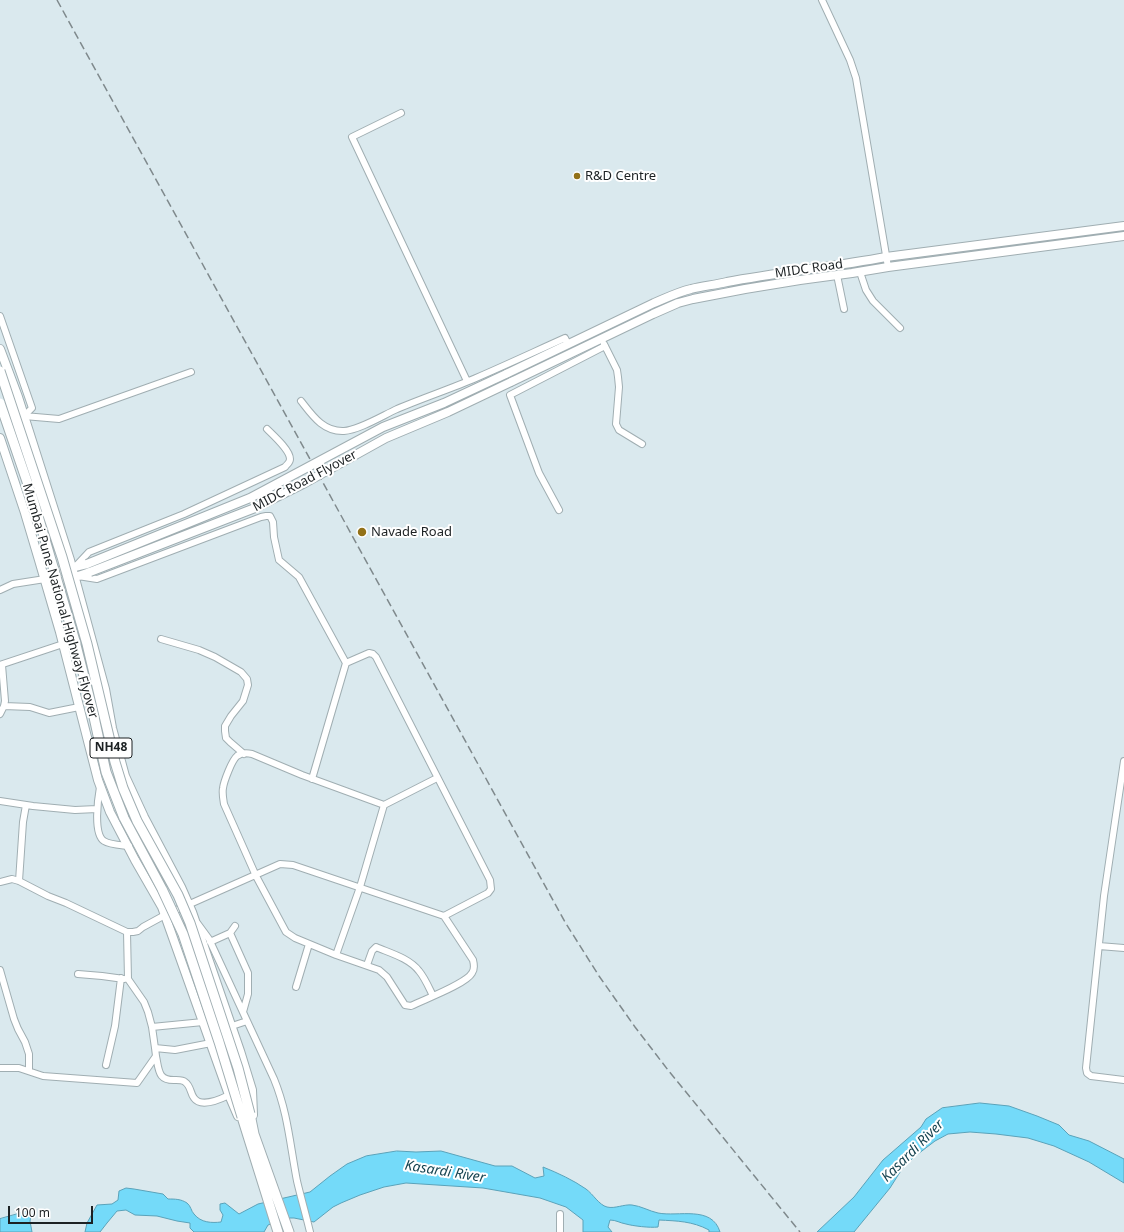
<!DOCTYPE html>
<style>
body{margin:0}
#map{position:relative;width:1124px;height:1232px;overflow:hidden;background:#dae9ee;font-family:"Noto Sans",sans-serif}
canvas{display:block}
.scale{position:absolute;left:8px;top:1206px;width:85px;height:18px;box-sizing:border-box;border:2px solid #1c2123;border-top:0;padding-left:5px;font-size:12px;line-height:14px;white-space:nowrap;color:#1c2123;-webkit-text-stroke:3px #fff;paint-order:stroke}
</style>
<div id="map">
<canvas width="1124" height="1232"></canvas>
<div class="scale">100 m</div>
</div>
<script>
const g = document.querySelector('canvas').getContext('2d');
g.lineJoin = 'round';
function fillPath(path, color) { g.fillStyle = color; g.fill(path, 'evenodd'); }
function trace(path, color, width, dash) { g.strokeStyle = color; g.lineWidth = width; g.lineCap = dash ? 'butt' : 'round'; g.setLineDash(dash || []); g.stroke(path); }
function drawText(font, color, halo, rows, align = 'center') {
  g.font = font + ' "Noto Sans",sans-serif'; g.lineWidth = 4; g.setLineDash([]); g.textBaseline = 'middle'; g.strokeStyle = halo; g.fillStyle = color; for (const [text, x, y, turn = 0] of rows) {
    g.save(); g.translate(x, y); g.rotate((+turn || 0) * Math.PI / 180); g.textAlign = isNaN(turn) ? turn : align; if (halo) g.strokeText(text, 0, 0); g.fillText(text, 0, 0); g.restore();
  }
}
const water = new Path2D(`
 M980,1103L1009,1106L1037,1116L1059,1125L1069,1135L1089,1141L1124,1159V1183L1089,1162L1054,1146L1028,1138L996,1134L970,1132L948,1134L935,1141L914,1157L902,1169L890,1188L854,1232H817L854,1197L883,1160L921,1127L926,1119L942,1108Z
 M397,1151L416,1152L441,1151L495,1166H512L535,1178L544,1176L543,1167C558,1173 573,1180 586,1189C593,1194 599,1205 607,1207C615,1209 624,1204 632,1205C641,1206 649,1211 658,1213C678,1217 712,1205 720,1232H709V1230C692,1221 677,1221 659,1220L658,1227C650,1228 633,1226 626,1224C620,1223 616,1220 610,1220L608,1227L612,1232H583V1220L566,1207L540,1198L483,1188L406,1183L384,1187L360,1195L341,1203L333,1207L314,1222L294,1218H287L268,1225L264,1232H194L190,1228V1223L177,1221L157,1216L135,1215L126,1210L117,1211L107,1223L100,1232H85L87,1223L97,1205L112,1204L118,1200L119,1191L126,1188L134,1189L163,1194L168,1199C175,1199 181,1199 187,1203C191,1206 191,1211 194,1214C201,1223 212,1223 221,1222L223,1215L220,1210V1204L225,1203L239,1214L258,1204L310,1192L330,1176L347,1164L366,1156Z
 M32,1210L30,1221L32,1232H0V1219Z`);
fillPath(water, '#74daf9');
trace(water, '#5aa2b9', 1);
const minor = new Path2D(`
 M822,0L850,60L856,78L888,267
 M401,113L352,137L467,381
 M860,272L866,290L873,301L900,328
 M837,275L844,309
 M0,316L32,408L24,416
 M604,344L617,370L618,377L619,387L616,424L619,430L642,444
 M301,401C312,415 323,432 344,431C359,430 382,416 397,409C423,398 450,389 476,378C506,365 536,351 565,338L568,344
 M24,416L59,419L191,372
 M559,510L539,473L510,395L605,346
 M75,567L89,552L184,514L285,467C287,464 290,463 290,459C290,450 273,435 267,429
 M78,576L97,579L261,517L266,516H270L273,522L274,537L279,560L299,577L346,663L312,779
 M0,590L13,584L45,579
 M161,639L199,650L215,657L241,672L247,679L248,685L243,701L231,716L225,726V731L226,738L230,742L244,754
 M0,665L63,644
 M4,706L30,707L49,713L79,707
 M0,714L4,706L5,701L2,665
 M1124,761L1104,896L1086,1068L1087,1073L1091,1076L1124,1080
 M437,778L384,805L302,775L252,754C247,753 241,753 237,756C232,760 224,781 223,788C222,793 223,798 224,804L256,876L286,932L295,938L336,955L379,970L387,977L405,1005L411,1006C425,999 466,984 472,973C475,969 474,964 473,960L444,916
 M100,787C98,798 93,834 104,841C110,845 121,845 129,846
 M0,801L33,806L75,810L97,809
 M19,881L23,822L26,805
 M0,882L12,879L19,881L48,896L66,903L127,932H133L138,931L143,927L165,915L280,864L293,865L444,916L488,893L491,889L490,880L376,657L373,654L369,653L346,663
 M198,924L209,939L274,1079C288,1113 290,1145 297,1181C301,1198 306,1215 310,1232
 M230,933L248,973V994L243,1012
 M210,942L230,933L235,926
 M1099,946L1124,948
 M336,955L360,887L384,805
 M367,965L372,951L376,947C390,953 409,958 419,971C425,978 429,988 433,996
 M0,970L14,1019L18,1029L25,1042L29,1054V1071
 M78,974L102,976L124,979
 M296,987L309,944
 M232,1026L247,1021
 M152,1027L203,1022
 M155,1048L175,1050L211,1043
 M156,1056C159,1071 158,1081 176,1080C179,1080 183,1080 185,1082C191,1086 190,1093 194,1098C201,1108 221,1099 229,1095
 M106,1065L115,1026L121,978
 M0,1068H19L43,1076L137,1083L156,1056L155,1048L152,1027L148,1012L144,1002L128,979L127,932
 M560,1232V1214`);
const major = new Path2D(`
 M0,349L18,397L70,560L105,689L112,728L125,776L144,817L181,887L192,912L240,1051L252,1090L253,1115
 M506,374L654,303C666,298 678,292 691,289C702,286 715,285 727,282C780,272 833,267 886,257L1124,226
 M511,382L653,314L678,303L693,299L745,289L800,280L852,273L888,267L1124,236
 M0,438L25,513L39,560L60,632L98,780L110,812L135,860L162,907L229,1095L238,1116
 M87,564L50,573L45,579C59,583 76,577 90,572`);
const highway = new Path2D(`
 M250,1114L254,1134L289,1232
 M242,1117L278,1232`);
trace(minor, '#a0aeb2', 8);
trace(major, '#a0aeb2', 10);
trace(highway, '#a0aeb2', 11);
trace(minor, '#fff', 6);
trace(major, '#fff', 8);
trace(highway, '#fff', 9);
trace(new Path2D(`
 M57,0L565,922L599,976L635,1027L668,1070L800,1232`), '#7f898c', 1.5, [8, 4]);
const majorBridge = new Path2D(`
 M87,564L250,498L383,427L444,403L506,374
 M90,572L255,508L305,483L386,438L448,412L511,382`);
const highwayBridge = new Path2D(`
 M0,371L62,557L87,644L115,762L123,788L137,821L178,895L190,923L238,1068L250,1114
 M0,403L33,499L75,641L92,708L106,772L124,818L162,889L183,934L219,1042L242,1117`);
trace(majorBridge, '#a0aeb2', 10, []);
trace(highwayBridge, '#a0aeb2', 11, []);
trace(majorBridge, '#fff', 8);
trace(highwayBridge, '#fff', 9);
for (const [x, y, r, color] of [
 [577,176,4,"#927118"],
 [362,532,5,"#927118"]
]) { const dot = new Path2D(); dot.arc(x, y, r, 0, 2 * Math.PI); g.fillStyle = color; g.fill(dot); trace(dot, '#fff', 1.5); }
for (const [x, y, w] of [
 [111,748,42]
]) { const box = new Path2D(); box.roundRect(x - w / 2, y - 10, w, 20, 3); g.fillStyle = '#fff'; g.fill(box); trace(box, '#1c2123', 1); }
drawText('bold 12px', '#1c2123', null, [
 ["NH48",111,748]
]);
drawText('13px', '#1c2123', '#fff', [
 ["R&D Centre",585,176],
 ["Navade Road",371,532]
], 'left');
drawText('13px', '#1c2123', '#fff', [
 ["MIDC Road",809,269,-8],
 ["MIDC Road Flyover",305,481,-28],
 ["Mumbai Pune National Highway Flyover",60,601,74]
]);
drawText('italic 14px', '#184552', '#fff', [
 ["Kasardi River",913,1151,-45],
 ["Kasardi River",445,1172,9]
]);
</script>
